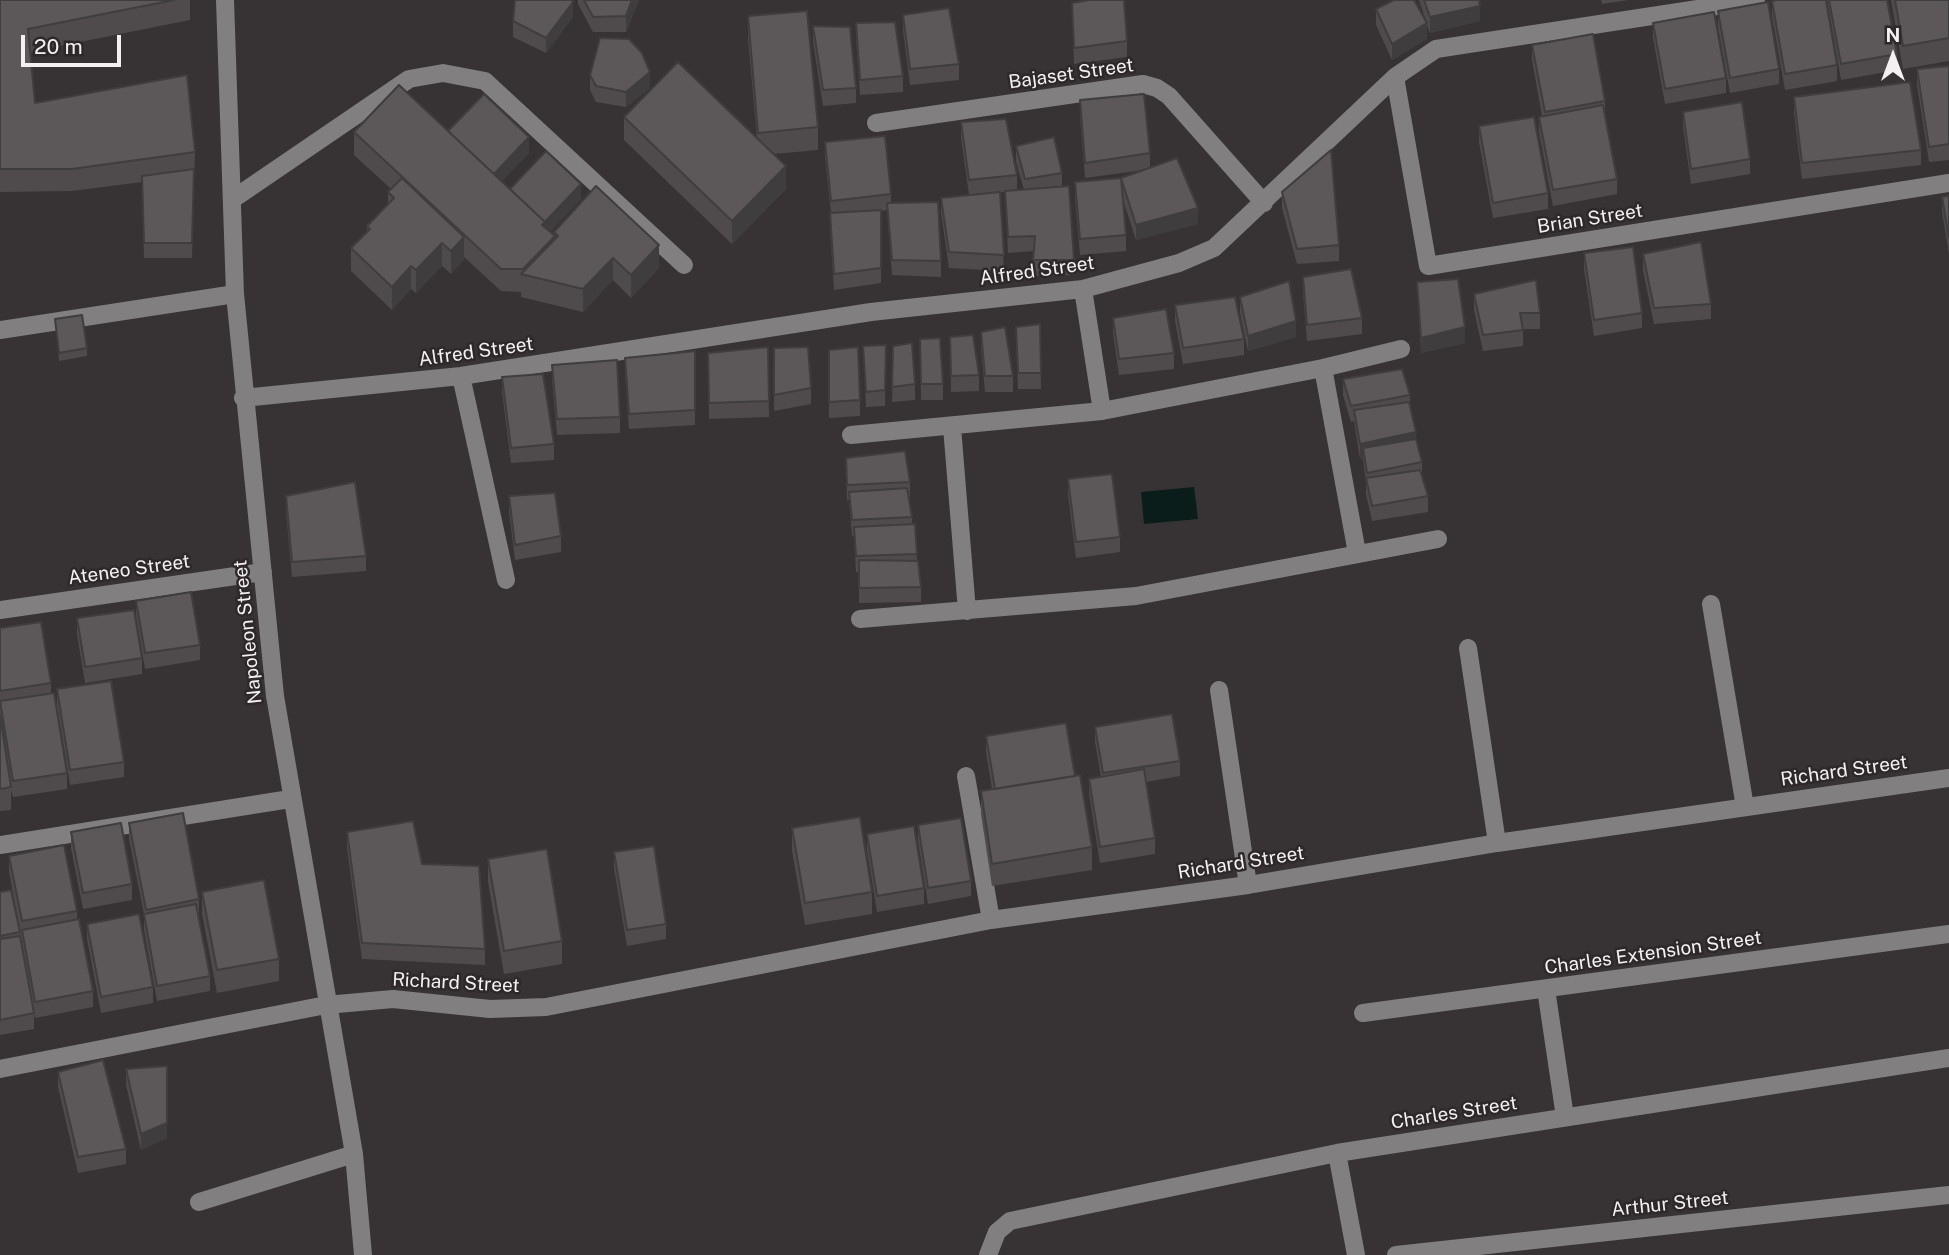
<!DOCTYPE html>
<style>
body{margin:0}
#map{position:relative;width:1949px;height:1255px;overflow:hidden;background:#373233;font-family:"Public Sans",sans-serif}
canvas{display:block}
.north{position:absolute;left:1858px;top:21px;width:70px;height:70px;-webkit-text-stroke:5px #2d2829;paint-order:stroke;rotate:0deg;font-size:19px;font-weight:700;line-height:28px;text-align:center;color:#f4f0f1}
.north::after{content:'';display:block;margin:auto;width:24px;height:32px;background:#f4f0f1;clip-path:polygon(50% 0,100% 100%,50% 72%,0 100%)}
.scale{position:absolute;left:21px;top:35px;width:100px;height:32px;box-sizing:border-box;border:4px solid #f4f0f1;border-top:0;padding-left:9px;font-size:21px;line-height:24px;white-space:nowrap;color:#f4f0f1;-webkit-text-stroke:5px #2d2829;paint-order:stroke}
</style>
<div id="map">
<canvas width="1949" height="1255"></canvas>
<div class="north">N</div>
<div class="scale">20 m</div>
</div>
<script>
const g = document.querySelector('canvas').getContext('2d');
g.lineJoin = 'round';
function fillPath(path, color) { g.fillStyle = color; g.fill(path, 'evenodd'); }
function trace(path, color, width, dash) { g.strokeStyle = color; g.lineWidth = width; g.lineCap = dash ? 'butt' : 'round'; g.setLineDash(dash || []); g.stroke(path); }
function drawText(font, color, halo, rows, align = 'center') {
  g.font = font + ' "Public Sans",sans-serif'; g.lineWidth = 5; g.setLineDash([]); g.textBaseline = 'middle'; g.strokeStyle = halo; g.fillStyle = color; for (const [text, x, y, turn = 0] of rows) {
    g.save(); g.translate(x, y); g.rotate((+turn || 0) * Math.PI / 180); g.textAlign = isNaN(turn) ? turn : align; if (halo) g.strokeText(text, 0, 0); g.fillText(text, 0, 0); g.restore();
  }
}
fillPath(new Path2D(`
 M1194,487L1198,519L1144,524L1141,492Z`), '#0a1d1b');
trace(new Path2D(`
 M225,0L235,294L275,696L354,1154L363,1255
 M1395,77L1428,266L1949,183
 M876,123L1143,84L1157,88L1169,96L1264,203
 M233,199L409,79L443,73L485,81L684,265
 M1083,289L1102,411
 M0,330L235,294
 M1323,368L1357,553
 M461,376L506,580
 M243,398L461,376L871,312L1083,289L1179,263L1214,248L1395,77L1436,49L1756,0
 M952,427L967,611
 M851,435L1102,411L1323,368L1401,349
 M1711,604L1745,807
 M0,610L263,572
 M860,619L1136,596L1438,539
 M1468,648L1497,843
 M1219,690L1248,885
 M966,776L991,920
 M0,845L290,799
 M1546,989L1565,1117
 M1363,1013L1949,934
 M0,1069L326,1005L393,999L490,1009L546,1007L991,920L1248,885L1497,843L1949,778
 M1337,1153L1356,1255
 M199,1202L354,1154
 M988,1255L997,1232L1010,1221L1337,1153L1949,1058
 M1396,1255L1949,1195`), '#827f80', 18);
fillPath(new Path2D(`
 M0,0H190V20L30,52L35,103L195,152L192,258H144L142,182L72,191L0,192Z
 M578,0H639L626,32H593L578,4Z
 M1419,0H1479L1480,21L1430,33L1427,25V39L1392,60L1376,25V9L1426,21Z
 M1601,0H1629L1602,4Z
 M1827,0H1887L1897,54V70L1841,80Z
 M1891,0H1949V61L1903,69Z
 M1772,1L1837,65V81L1785,90L1772,16Z
 M1072,3L1127,41V57L1074,64Z
 M1718,11L1779,69V84L1730,93L1718,27Z
 M903,15L959,64V80L910,85L903,31Z
 M748,16L818,127V150L774,154L786,189L732,244L624,140V117L757,138L748,39Z
 M573,17L546,53L513,37V21Z
 M856,23L903,76V92L860,95L856,38Z
 M1653,23L1726,78V93L1665,104L1653,38Z
 M813,26L856,88V103L823,106L813,42Z
 M1532,45L1605,101V114L1617,179V194L1553,206L1539,132V117L1542,116L1532,60Z
 M1949,66V160L1929,162L1917,85V69Z
 M590,75L650,88L626,107L596,102L590,90Z
 M1794,97L1921,150V165L1802,179L1794,113Z
 M1080,100L1150,153V168L1198,224L1136,240L1123,200L1126,235V251L1080,255L1075,198V182L1121,178L1144,170L1085,178L1080,116Z
 M1683,112L1750,159V174L1691,184L1683,127Z
 M961,122L1017,175V190H1024L1016,162V146L1062,173V187L1074,260V275L1033,276L1034,251L1008,253L1005,192H1000L1004,271L949,268L941,213V198L969,195L961,138Z
 M1479,126L1548,193V209L1493,218L1479,142Z
 M448,131L529,153L502,181L510,189L581,199L550,232L554,235V232L659,268L631,298L613,280L583,312L521,297V292L501,291L464,257V260L451,274L442,266L416,293L411,289L392,310L351,271V248L367,232V226L388,204V192L391,189L354,155V132Z
 M825,142L891,194V203L941,261V277L892,275L887,210L881,211V283L834,290L830,229V213H831L825,157Z
 M1282,192L1339,245V261L1297,264L1282,208Z
 M1949,196V254L1942,212V197Z
 M1584,253L1642,313V328L1594,336L1584,269Z
 M1643,254L1711,304V319L1654,324L1643,270Z
 M1303,277L1362,318V334L1307,341L1303,293Z
 M1417,282L1465,343L1421,353Z
 M1474,294L1540,313V329H1523V346L1483,351L1474,310Z
 M1240,297L1296,337L1248,351L1240,313Z
 M1175,305L1244,339V355L1183,364L1175,321Z
 M1113,318L1174,353V369L1119,375L1113,333Z
 M55,319L87,348V356L59,361Z
 M1040,324L1041,389H1018L1016,327Z
 M981,332L1013,376V392H985L981,348Z
 M950,337L979,375V391L951,392Z
 M920,339L943,384V400H921Z
 M886,345L885,406L866,407L863,346Z
 M893,346L915,384V400L892,402Z
 M768,347L769,417L709,419L708,353Z
 M774,348L811,388V404L774,411Z
 M829,350L860,400V416L829,418Z
 M695,351V425L629,429L625,373V358Z
 M552,365L620,417V433L557,435L552,380Z
 M502,377L554,444V460L511,463L502,392Z
 M1343,379L1410,395V409L1416,439L1422,462V475L1428,496V512L1372,521L1366,494V482L1363,459H1360L1354,421L1351,422L1343,395Z
 M846,458L910,482V497H908L912,517V525L915,524L917,561L921,587V602L859,603V572H856L854,536H852L849,500L847,501Z
 M1068,479L1120,537V552L1076,558L1068,495Z
 M286,496L366,556V571L292,577L286,512Z
 M509,496L561,536V552L515,560L509,512Z
 M136,601L200,645V660L145,669L136,616Z
 M77,618L142,658V674L85,683L77,634Z
 M0,628L51,683V694L67,773V789L13,797L11,790V810L0,811Z
 M57,689L124,762V777L70,785L57,705Z
 M1095,727L1180,761V776L1146,782L1155,838V854L1100,863L1089,794V779L1101,777L1095,742Z
 M986,736L1075,776L1092,847V870L992,886L981,814V791L992,789L986,752Z
 M129,823L199,899V915H198L210,976V991L157,1001L144,930V914L129,839Z
 M918,825L971,881V896L928,904L918,841Z
 M792,828L872,892V914L805,925L792,851Z
 M71,832L132,884V900L83,909L71,848Z
 M347,832L485,949V965L362,959L347,848Z
 M867,834L924,888V904L877,912L867,850Z
 M614,852L666,924V939L627,946L614,868Z
 M9,856L77,911V920L93,991V1007L35,1018L9,871Z
 M488,859L562,941V964L504,974L488,882Z
 M0,892L20,932L34,1013V1029L0,1035Z
 M202,892L279,959V981L217,993L202,914Z
 M87,924L153,987V1003L101,1013L87,939Z
 M126,1069L167,1138L141,1150L126,1085Z
 M58,1072L126,1149V1164L78,1173L58,1087Z`), '#4f4b4d');
fillPath(new Path2D(`
 M632,0H639L626,32V16Z
 M573,2V17L546,53V38Z
 M1480,6V21L1430,33V17Z
 M1427,23V39L1392,60V44Z
 M650,72V88L626,107V92Z
 M529,137V153L492,192V176Z
 M786,166V189L732,244V221Z
 M581,184V199L545,238L542,225Z
 M1198,208V224L1136,240V225Z
 M555,236V259L523,274V269Z
 M464,237V260L451,274V251Z
 M442,243V266L416,293V270Z
 M659,245V268L631,298V275Z
 M613,258V280L583,312V289Z
 M411,266V289L392,310V287Z
 M1296,321V337L1248,351V336Z
 M1465,327V343L1421,353V338Z
 M1416,432V447L1363,448V459H1360V444Z
 M167,1123V1138L141,1150V1134Z`), '#403d3e');
const building = new Path2D(`
 M0,0H174L28,29L35,103L187,75L195,152L72,169H0Z
 M515,0H572L573,2L546,38L513,21Z
 M584,0H632L626,16L593,17Z
 M1089,0H1124L1127,41L1074,48L1072,3Z
 M1394,0H1414L1427,23L1392,44L1376,9Z
 M1424,0H1479L1480,6L1430,17Z
 M1777,0H1826L1837,65L1785,74L1772,1Z
 M1829,0H1887L1897,54L1841,64Z
 M1895,0H1949V38L1903,46Z
 M1768,2L1779,69L1730,78L1718,11Z
 M949,8L959,64L910,69L903,15Z
 M807,11L818,127L758,133L748,16Z
 M1714,12L1726,78L1665,89L1653,23Z
 M895,22L903,76L860,80L856,23Z
 M813,26L850,27L856,88L823,90Z
 M1593,34L1605,101L1545,112L1532,45Z
 M600,38L629,39L642,53L650,72L626,92L596,86L590,75Z
 M678,62L786,166L732,221L624,117Z
 M1949,66V144L1929,147L1917,69Z
 M1910,82L1921,150L1802,163L1794,97Z
 M399,85L545,222L542,225L555,236L523,269H501L354,132Z
 M484,94L529,137L494,174L448,131Z
 M1144,94L1150,153L1085,163L1080,100Z
 M1742,102L1750,159L1691,169L1683,112Z
 M1603,105L1617,179L1553,190L1539,117Z
 M1534,117L1548,193L1493,203L1479,126Z
 M1006,119L1017,175L969,180L961,122Z
 M885,136L891,194L831,201L825,142Z
 M1054,137L1062,173L1025,179L1016,146Z
 M1331,150L1339,245L1297,249L1282,192Z
 M546,151L581,184L544,223L545,222L510,189Z
 M1177,158L1198,208L1136,225L1121,178Z
 M194,169L192,243H144L142,176Z
 M402,178L464,237L451,251L442,243L416,270L411,266L392,287L351,248L370,229L367,226L394,198L388,192Z
 M1121,178L1126,235L1080,239L1075,182Z
 M596,186L659,245L631,275L613,258L583,289L521,274L558,236L554,232Z
 M1069,186L1074,260H1033L1035,236L1008,237L1005,191Z
 M1000,192L1004,255L949,252L941,198Z
 M1949,196V238L1942,197Z
 M938,202L941,261L892,260L887,203Z
 M881,210V268L834,274L830,213Z
 M1701,242L1711,304L1654,308L1643,254Z
 M1633,247L1642,313L1594,320L1584,253Z
 M1351,269L1362,318L1307,325L1303,277Z
 M1458,279L1465,327L1421,338L1417,282Z
 M1536,280L1540,313H1520L1523,330L1483,335L1474,294Z
 M1289,281L1296,321L1248,336L1240,297Z
 M1235,297L1244,339L1183,348L1175,305Z
 M1166,309L1174,353L1119,359L1113,318Z
 M82,315L87,348L59,353L55,319Z
 M1040,324L1041,373H1018L1016,327Z
 M1005,327L1013,376H985L981,332Z
 M973,335L979,375L951,376L950,337Z
 M940,338L943,384H921L920,339Z
 M912,343L915,384L892,387L893,346Z
 M886,345L885,390L866,392L863,346Z
 M768,347L769,401L709,403L708,353Z
 M808,347L811,388L774,395V348Z
 M858,347L860,400L829,402V350Z
 M695,351V410L629,414L625,358Z
 M617,360L620,417L557,419L552,365Z
 M1402,369L1410,395L1351,406L1343,379Z
 M543,374L554,444L511,448L502,377Z
 M1409,402L1416,432L1360,444L1354,410Z
 M1416,439L1422,462L1367,473L1363,448Z
 M905,451L910,482L847,485L846,458Z
 M1420,470L1428,496L1372,506L1366,478Z
 M1112,474L1120,537L1076,542L1068,479Z
 M355,482L366,556L292,562L286,496Z
 M907,488L912,517L852,520L849,492Z
 M555,493L561,536L515,545L509,496Z
 M915,524L917,554L856,556L854,527Z
 M859,560L918,561L921,587L859,588Z
 M191,592L200,645L145,653L136,601Z
 M134,610L142,658L85,667L77,618Z
 M41,622L51,683L0,691V628Z
 M111,681L124,762L70,770L57,689Z
 M54,693L67,773L13,781L0,701Z
 M1172,714L1180,761L1103,773L1095,727Z
 M0,715L11,787L0,789Z
 M1066,723L1075,776L995,789L986,736Z
 M1144,769L1155,838L1100,847L1089,779Z
 M1080,775L1092,847L992,864L981,791Z
 M183,813L199,899L146,910L129,823Z
 M860,817L872,892L805,903L792,828Z
 M961,818L971,881L928,888L918,825Z
 M413,821L422,864L479,866L485,949L362,943L347,832Z
 M121,823L132,884L83,893L71,832Z
 M914,826L924,888L877,896L867,834Z
 M64,845L77,911L22,921L9,856Z
 M654,846L666,924L627,930L614,852Z
 M547,849L562,941L504,951L488,859Z
 M264,880L279,959L217,970L202,892Z
 M11,890L20,932L0,936V892Z
 M196,904L210,976L157,986L144,914Z
 M139,914L153,987L101,997L87,924Z
 M79,919L93,991L35,1002L22,930Z
 M20,936L34,1013L0,1020V939Z
 M103,1060L126,1149L78,1157L58,1072Z
 M167,1066V1123L141,1134L126,1069Z`);
fillPath(building, '#5c5759');
trace(building, '#403d3e', 2);
drawText('19px', '#f4f0f1', '#2d2829', [
 ["Bajaset Street",1071,74,-8],
 ["Brian Street",1590,219,-9],
 ["Alfred Street",1037,271,-8],
 ["Alfred Street",476,352,-8],
 ["Ateneo Street",129,570,-8],
 ["Napoleon Street",248,632,-96],
 ["Richard Street",1844,771,-8],
 ["Richard Street",1241,863,-9],
 ["Charles Extension Street",1653,953,-8],
 ["Richard Street",456,983,3],
 ["Charles Street",1454,1113,-9],
 ["Arthur Street",1670,1204,-6]
]);
</script>
